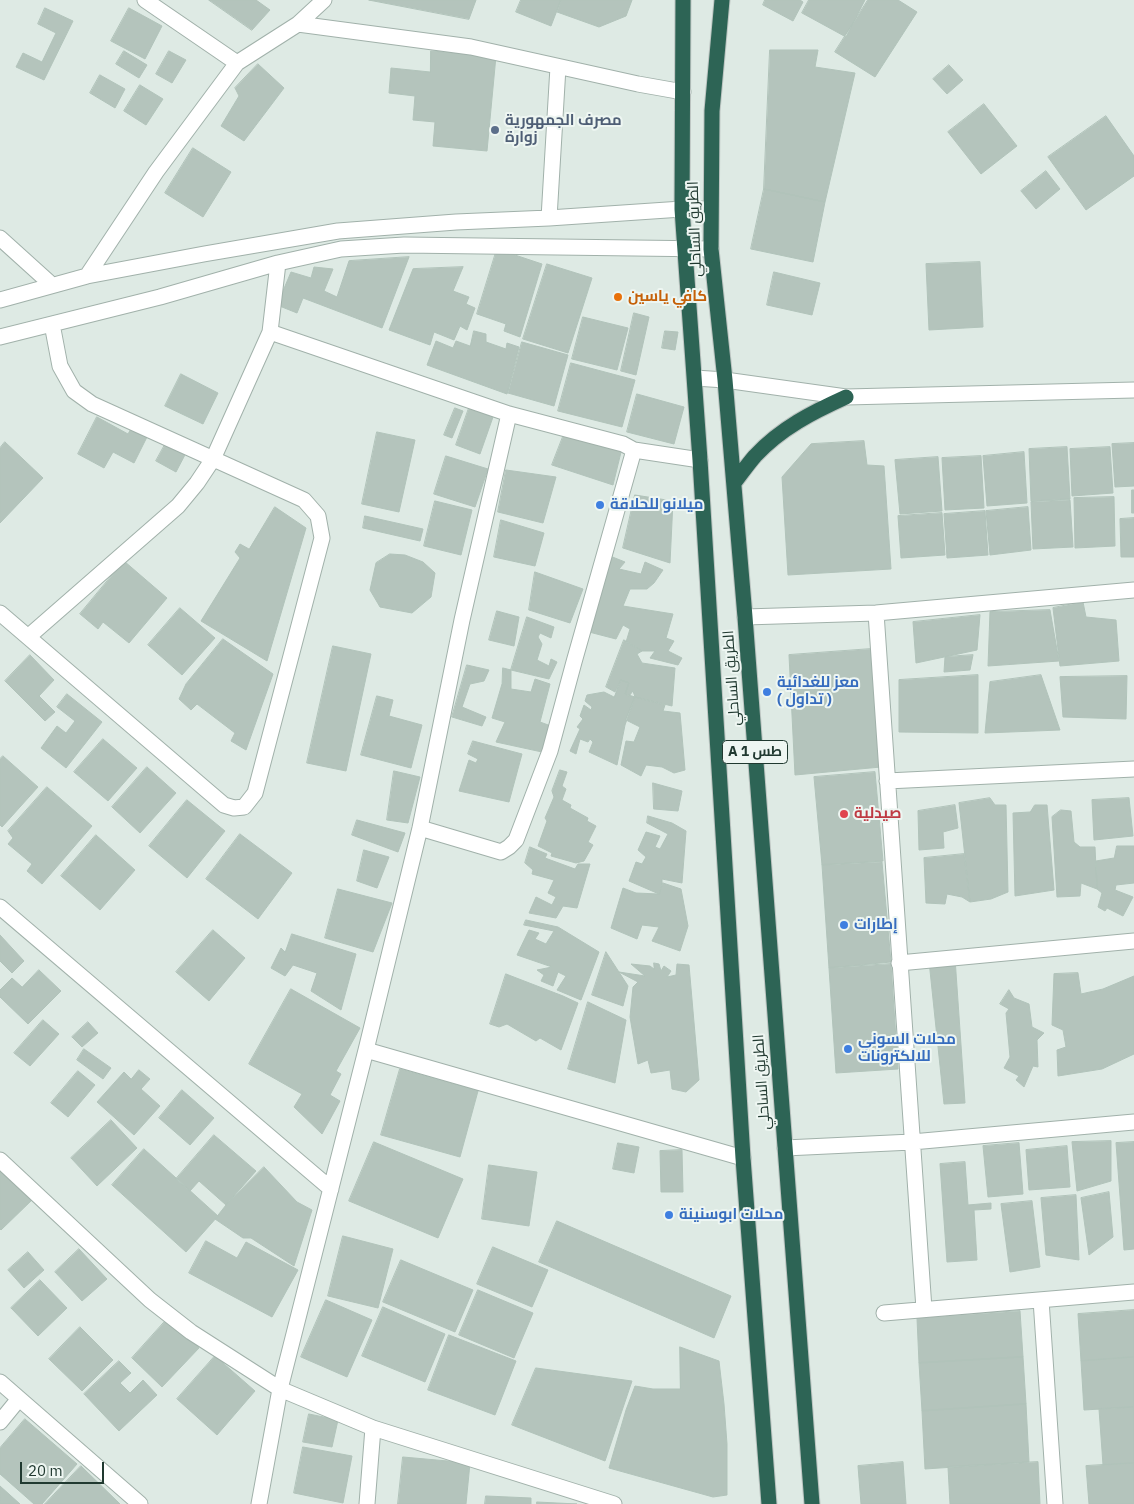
<!DOCTYPE html>
<meta charset="utf-8">
<style>
body{margin:0}
#map{position:relative;width:1134px;height:1504px;overflow:hidden;background:#deeae4;font-family:"IBM Plex Sans",sans-serif}
canvas{display:block}
.scale{position:absolute;left:20px;top:1462px;width:84px;height:22px;box-sizing:border-box;border:2px solid #203930;border-top:0;padding-left:6px;font-size:15px;line-height:18px;white-space:nowrap;color:#203930;-webkit-text-stroke:4px #eef6f2;paint-order:stroke}
</style>
<div id="map">
<canvas width="1134" height="1504"></canvas>
<div class="scale">20 m</div>
</div>
<script>
const g = document.querySelector('canvas').getContext('2d');
g.lineJoin = 'round';
function fillPath(path, color) { g.fillStyle = color; g.fill(path, 'evenodd'); }
function trace(path, color, width, dash) { g.strokeStyle = color; g.lineWidth = width; g.lineCap = dash ? 'butt' : 'round'; g.setLineDash(dash || []); g.stroke(path); }
function drawText(font, color, halo, rows, align = 'center') {
  g.font = font + ' "IBM Plex Sans",Cairo,sans-serif'; g.lineWidth = 4; g.setLineDash([]); g.textBaseline = 'middle'; g.strokeStyle = halo; g.fillStyle = color; for (const [text, x, y, turn = 0] of rows) {
    g.save(); g.translate(x, y); g.rotate((+turn || 0) * Math.PI / 180); g.textAlign = isNaN(turn) ? turn : align; if (halo) g.strokeText(text, 0, 0); g.fillText(text, 0, 0); g.restore();
  }
}
const building = new Path2D(`
 M209,0H256L270,10L252,30Z
 M369,0H476L469,19Z
 M521,0H561L551,26L516,12Z
 M561,0H632L626,16L599,27L557,12Z
 M765,0H800L803,2L793,21L763,5Z
 M809,0H865L846,37L802,13Z
 M868,0H898L917,12L875,77L835,52Z
 M45,8L73,21L44,80L16,67L23,53L42,62L56,33L38,24Z
 M129,8L162,26L145,59L111,41Z
 M770,50H818L815,67L855,73L825,202L764,189Z
 M124,51L147,65L139,78L116,64Z
 M169,51L186,60L172,83L156,74Z
 M431,51L496,56L487,151L433,146L435,122L413,120L415,96L389,93L391,68L430,72Z
 M258,64L284,88L244,141L221,126L239,96L235,88Z
 M949,65L963,80L947,94L933,79Z
 M100,75L125,89L115,108L90,93Z
 M140,85L163,99L146,125L124,111Z
 M984,104L1017,146L981,174L948,132Z
 M1106,116L1134,156V176L1086,210L1048,157Z
 M193,148L231,172L203,217L165,193Z
 M1046,171L1060,189L1036,209L1021,191Z
 M764,189L825,202L813,262L751,249Z
 M497,249L542,264L520,337L504,331L506,324L477,314Z
 M409,257L382,328L303,298L297,313L277,305L291,272L311,278L314,267L333,269L324,291L337,297L349,261Z
 M980,262L983,327L929,330L926,264Z
 M547,264L592,278L568,353L523,339Z
 M463,267L453,291L469,297L466,304L475,308L467,330L460,326L454,340L434,332L430,345L389,330L413,269Z
 M774,272L820,283L812,315L767,305Z
 M634,313L649,317L636,375L621,371Z
 M583,317L628,328L617,370L572,359Z
 M474,331L486,334V342L506,349L507,343L519,347L507,394L427,365L436,341L453,348L456,341L470,346Z
 M665,331L678,332L675,350L662,348Z
 M522,342L568,355L554,406L508,393Z
 M571,363L635,380L622,427L558,411Z
 M181,374L218,393L203,424L165,406Z
 M637,394L684,407L674,444L627,432Z
 M455,408L463,411L452,438L444,435Z
 M469,408L493,417L480,454L456,445Z
 M97,417L128,434L132,427L148,435L134,463L113,452L104,468L78,454Z
 M566,429L623,444L613,485L552,465Z
 M377,432L415,440L399,512L362,504Z
 M167,441L187,451L176,472L156,461Z
 M864,441L867,465L884,466L891,569L788,575L782,477L811,444Z
 M5,442L43,478L0,523V448Z
 M1134,443V486L1115,487L1112,444Z
 M1067,447L1070,499L1031,501L1029,449Z
 M1110,447L1113,493L1072,496L1070,449Z
 M1024,452L1027,503L987,506L983,456Z
 M446,456L488,469L475,507L434,494Z
 M981,456L984,508L945,510L942,458Z
 M938,457L942,511L900,514L895,460Z
 M506,470L556,477L543,523L498,512Z
 M1132,490H1134V513H1132Z
 M635,495L673,501L670,563L623,548Z
 M1114,497L1115,546L1075,548L1074,498Z
 M1070,500L1073,547L1033,549L1031,502Z
 M435,501L472,510L461,555L424,546Z
 M275,507L306,528L267,661L201,621L240,558L235,552L240,544L249,549Z
 M1028,507L1031,550L990,555L986,511Z
 M985,511L988,555L947,558L944,514Z
 M942,513L945,555L901,558L898,516Z
 M365,516L423,529L420,541L363,528Z
 M1134,518V557H1121L1120,519Z
 M501,520L544,533L535,566L494,557Z
 M390,554L405,555L423,562L435,573L431,597L412,613L380,607L370,590L376,563Z
 M610,556L625,562L619,569L641,574L645,562L663,570L654,583L647,589H630L623,606L673,614L666,638L674,641L668,651L682,658L678,665L650,658L655,651H642L626,642L630,629L623,625L616,639L589,632Z
 M124,561L167,598L129,643L103,622L98,629L80,614Z
 M535,572L583,589L570,623L529,610Z
 M1083,602L1086,617L1116,620L1119,661L1060,666L1053,608Z
 M180,608L215,638L182,675L148,645Z
 M1050,610L1059,661L988,666L990,612Z
 M497,611L519,617L514,646L489,640Z
 M980,615L977,650L916,663L913,622Z
 M527,617L554,627L551,638L540,633L538,637L542,644L537,660L549,666L551,659L557,662L549,679L511,670Z
 M223,639L273,674L246,750L231,741L235,733L197,704L191,710L179,699L186,684Z
 M624,640L642,651L637,654L642,663L675,668L672,706L635,697L633,691L629,696L625,694L629,683L621,680L615,692L606,687Z
 M333,646L371,654L346,771L307,763Z
 M871,649L881,767L795,775L789,655Z
 M30,655L54,680L39,696L55,712L45,721L5,681Z
 M973,655L970,670L944,672L945,657Z
 M467,665L489,670L484,681L470,684L462,707L486,717L482,726L452,717Z
 M503,668L511,670V689L531,692L535,679L550,684L540,722L551,726L542,752L496,742L505,722L492,718L502,684Z
 M978,675V733L899,732V680Z
 M1041,675L1060,730L985,733L990,682Z
 M1127,676L1126,719L1063,717L1060,677Z
 M621,680L629,683L625,694L635,697L625,725L617,765L589,752L593,742L590,739L588,742L580,739L576,754L570,751L580,729L577,727L583,719L580,716L584,705L591,710L592,707L585,701L587,695L604,692L614,697Z
 M67,694L102,722L66,768L41,748L57,726L66,733L75,721L57,707Z
 M377,696L393,700L389,716L422,725L411,768L361,755Z
 M635,697L665,705L663,711L680,713L685,770L674,773L662,767L646,765L641,776L621,765L626,741L634,742L640,727L626,720Z
 M103,739L137,768L108,801L74,772Z
 M473,741L522,754L509,802L459,791L469,760L476,763L478,759L468,754Z
 M3,756L38,787L2,827L0,825V759Z
 M147,767L176,793L140,833L112,807Z
 M560,770L567,772L562,786L566,789L562,800L571,805L570,808L588,818L587,821L596,826L588,842L593,845L584,861L576,863L551,856L552,853L538,846L547,821L545,818L554,797L552,791Z
 M394,771L420,777L408,823L387,820Z
 M875,772L883,861L822,865L814,777Z
 M653,783L682,791L678,811L654,809Z
 M47,787L92,826L42,884L27,871L32,864L8,844L13,838L8,831Z
 M990,798L995,805H1006L1008,892L991,899L970,902L959,803Z
 M1129,798L1133,836L1094,840L1092,800Z
 M187,800L225,831L187,878L149,846Z
 M955,805L958,828L943,832L944,848L919,850L918,811Z
 M1035,805H1047L1054,890L1015,896L1013,813L1030,812Z
 M1061,810L1071,811L1074,842L1080,847H1095L1097,889L1081,883L1080,896L1057,897L1052,817Z
 M648,816L672,823L686,831L682,883L662,879V885L659,894L629,881L636,862L642,864L646,857L638,850L646,832L660,836L655,847L660,849L668,834L647,823Z
 M357,820L405,833L398,852L352,835Z
 M240,834L292,873L258,919L206,879Z
 M96,835L135,870L100,910L61,876Z
 M1117,846H1134V883L1116,885L1115,890L1133,897L1123,916L1107,908L1105,911L1098,907L1102,893L1097,889L1096,861L1114,858Z
 M530,847L547,854L545,858L575,869L578,864H590L577,908L563,906L556,918L529,913L536,897L552,905L556,897L548,893L554,880L532,874L533,870L525,863Z
 M364,850L389,857L377,888L357,881Z
 M964,854L970,902L962,897L947,894L945,904L926,903L924,858Z
 M882,862L891,962L829,968L822,865Z
 M663,883L681,889L688,926L680,951L652,941L659,927L642,925L637,939L611,928L623,888L636,893L659,894Z
 M338,889L392,903L373,952L325,938Z
 M526,920L558,927L599,952L581,1000L557,990L566,976L558,972L553,986L541,981L544,975L537,970L552,967L517,955L529,930L539,933L535,939L546,944L554,931L524,925Z
 M213,930L245,958L209,1001L176,972Z
 M292,934L356,954L341,1010L311,991L317,973L293,965L285,976L271,968L281,948L285,952Z
 M0,935L24,961L12,973L0,961Z
 M606,952L628,986L623,1006L592,995Z
 M955,958L965,1103L944,1104L929,961Z
 M654,963L659,964L661,971L664,966L671,971L667,977L676,975L677,964L689,965L699,1080L686,1092L672,1089L670,1070L651,1073L648,1060L638,1064L630,1017L633,987L638,982L619,972L645,976L631,964L650,966L654,969Z
 M891,964L898,1069L836,1073L829,968Z
 M39,970L61,991L28,1024L0,997V990L12,978L22,987Z
 M1078,973L1081,994L1103,989L1134,976V1054L1102,1069L1058,1076L1057,1050L1066,1047L1063,1030L1052,1025L1054,974Z
 M506,974L563,996L578,1003L561,1050L540,1038L536,1041L507,1024L499,1027L490,1024Z
 M291,989L360,1028L336,1071L341,1074L330,1095L340,1101L322,1134L294,1107L302,1094L249,1064Z
 M1009,990L1014,998L1029,1004L1032,1027L1044,1033L1037,1040L1038,1067L1033,1066L1024,1087L1016,1080L1019,1076L1004,1068L1010,1057L1006,1013L1009,1009L1000,1004Z
 M588,1002L626,1020L615,1083L568,1069Z
 M43,1020L59,1034L30,1066L14,1053Z
 M88,1022L98,1033L82,1047L72,1037Z
 M84,1049L111,1068L103,1079L77,1060Z
 M400,1069L478,1091L460,1157L381,1135Z
 M139,1070L150,1079L141,1089L160,1106L134,1135L97,1102L124,1072L131,1079Z
 M78,1071L95,1085L68,1117L51,1103Z
 M182,1090L214,1118L190,1145L159,1118Z
 M111,1120L137,1148L97,1186L71,1158Z
 M214,1135L256,1171L226,1205L199,1181L190,1191L176,1179Z
 M1111,1141V1181L1077,1191L1072,1142Z
 M374,1142L463,1179L438,1238L349,1201Z
 M1134,1142V1249L1124,1250L1116,1143Z
 M618,1143L639,1147L634,1173L613,1169Z
 M1019,1143L1023,1194L988,1197L983,1146Z
 M1067,1146L1070,1187L1029,1190L1026,1150Z
 M144,1149L218,1216L186,1252L112,1185Z
 M682,1150L683,1192H661L660,1151Z
 M965,1162L968,1205L991,1203V1209L974,1210L977,1260L947,1262L940,1164Z
 M489,1165L537,1172L529,1226L482,1219Z
 M264,1167L297,1202L312,1210L294,1266L251,1238H243L215,1219L226,1205Z
 M0,1168L32,1200L1,1230L0,1229Z
 M1109,1192L1113,1237L1089,1255L1081,1198Z
 M1076,1195L1079,1260L1046,1255L1041,1198Z
 M1032,1201L1040,1267L1010,1272L1001,1204Z
 M557,1221L731,1296L714,1338L539,1262Z
 M343,1236L393,1249L378,1308L328,1296Z
 M206,1241L237,1258L246,1242L298,1270L272,1317L189,1273Z
 M493,1247L548,1270L532,1307L477,1284Z
 M79,1249L107,1279L82,1301L55,1272Z
 M28,1252L44,1270L24,1288L8,1270Z
 M401,1260L473,1290L455,1332L383,1302Z
 M40,1280L67,1308L38,1336L11,1308Z
 M478,1290L533,1313L514,1358L459,1335Z
 M326,1300L372,1320L347,1377L301,1357Z
 M383,1307L445,1334L425,1382L362,1356Z
 M1134,1310V1357L1081,1361L1078,1314Z
 M1020,1311L1023,1357L919,1363L917,1318Z
 M168,1318L199,1348L162,1387L132,1358Z
 M80,1327L113,1360L82,1391L49,1359Z
 M449,1335L516,1361L495,1415L428,1390Z
 M680,1347L719,1361L724,1404L727,1444V1495L713,1497L609,1468L626,1410L635,1386L653,1389H680Z
 M215,1356L255,1391L217,1435L177,1399Z
 M1023,1357L1026,1404L922,1411L919,1363Z
 M1134,1357V1407L1084,1410L1081,1361Z
 M119,1361L131,1373L120,1383L130,1393L143,1380L157,1395L119,1431L84,1394Z
 M536,1368L632,1381L605,1461L512,1425Z
 M1026,1404L1029,1462L925,1469L922,1411Z
 M1134,1407V1463L1103,1465L1099,1409Z
 M309,1414L338,1420L332,1447L303,1442Z
 M25,1419L77,1464L42,1504H34L0,1474V1448Z
 M303,1447L352,1456L343,1503L294,1493Z
 M403,1457L470,1463L466,1504H398Z
 M903,1462L906,1504H861L858,1466Z
 M1038,1462L1040,1504H950L948,1467Z
 M1134,1463V1504H1089L1086,1466Z
 M81,1466L120,1504H45Z
 M0,1486L20,1504H0Z
 M486,1496L531,1498V1504H485Z
 M537,1502L577,1504H537Z`);
fillPath(building, '#b4c4bc');
trace(building, '#b1c3ba', 1);
const minor = new Path2D(`
 M145,0L237,63
 M298,24L471,47L638,84L683,92
 M549,218L558,67
 M0,238L52,285
 M87,276L156,172L237,63L298,24L324,0
 M0,300L87,276L204,254L338,231L456,222L549,218L682,209H710
 M270,332L509,414L623,444L634,450L700,460
 M0,337L160,297L278,263L341,249L404,245L711,249
 M695,378L725,380L846,397L1134,390
 M0,613L224,805L234,808L244,807L255,793L322,538L318,516L304,500L92,404L74,391L60,366L52,324
 M876,613L924,1309
 M745,617L876,613L1134,590
 M28,637L178,506L197,483L213,459L270,332L278,263
 M887,781L1134,769
 M420,828L501,852L509,847L516,840L550,751L574,662L634,450
 M0,907L331,1189
 M899,963L1134,941
 M366,1050L743,1158
 M785,1148L912,1142L1134,1122
 M0,1160L150,1300L191,1332L280,1389L373,1428L614,1504
 M1041,1300L1055,1504
 M884,1313L1134,1292
 M0,1382L140,1504
 M0,1422L18,1400
 M259,1504L280,1389L366,1050L420,828L462,620L509,414
 M367,1504L373,1428`);
const highway = new Path2D(`
 M683,0L682,209L700,460L743,1158L769,1504
 M722,0L712,111L711,249L725,380L745,617L812,1504
 M734,483C741,474 748,464 755,456C781,428 813,412 846,397`);
trace(minor, '#a1b1aa', 17);
trace(highway, '#bcc4c1', 17);
trace(minor, '#fff', 15);
trace(highway, '#2d6455', 15);
for (const [x, y, r, color] of [
 [495,130,5,"#5c6f8a"],
 [618,297,5,"#e8710a"],
 [600,505,5,"#3f7fe0"],
 [767,692,5,"#3f7fe0"],
 [844,814,5,"#e0444e"],
 [844,925,5,"#3f7fe0"],
 [848,1049,5,"#3f7fe0"],
 [669,1215,5,"#3f7fe0"]
]) { const dot = new Path2D(); dot.arc(x, y, r, 0, 2 * Math.PI); g.fillStyle = color; g.fill(dot); trace(dot, '#eef6f2', 2); }
for (const [x, y, w] of [
 [755,752,65]
]) { const box = new Path2D(); box.roundRect(x - w / 2, y - 11.5, w, 23, 4); g.fillStyle = '#eef6f2'; g.fill(box); trace(box, '#203930', 1); }
drawText('bold 14px', '#203930', null, [
 ["A 1 طس",755,752]
]);
drawText('bold 15px', '#4e5e75', '#eef6f2', [
 ["مصرف الجمهورية",505,121],
 ["زوارة",505,138]
], 'left');
drawText('15px', '#203930', '#eef6f2', [
 ["الطريق الساحلي",695,229,-92],
 ["الطريق الساحلي",732,678,-94],
 ["الطريق الساحلي",762,1082,-94]
]);
drawText('bold 15px', '#c56008', '#eef6f2', [
 ["كافي ياسين",628,297]
], 'left');
drawText('bold 15px', '#366cbe', '#eef6f2', [
 ["ميلانو للحلاقة",610,505],
 ["معز للغدائية",777,683],
 ["( تداول )",777,700],
 ["إطارات",854,925],
 ["محلات السوني",858,1040],
 ["للالكترونات",858,1057],
 ["محلات ابوسنينة",679,1215]
], 'left');
drawText('bold 15px', '#be3a42', '#eef6f2', [
 ["صيدلية",854,814]
], 'left');
</script>
